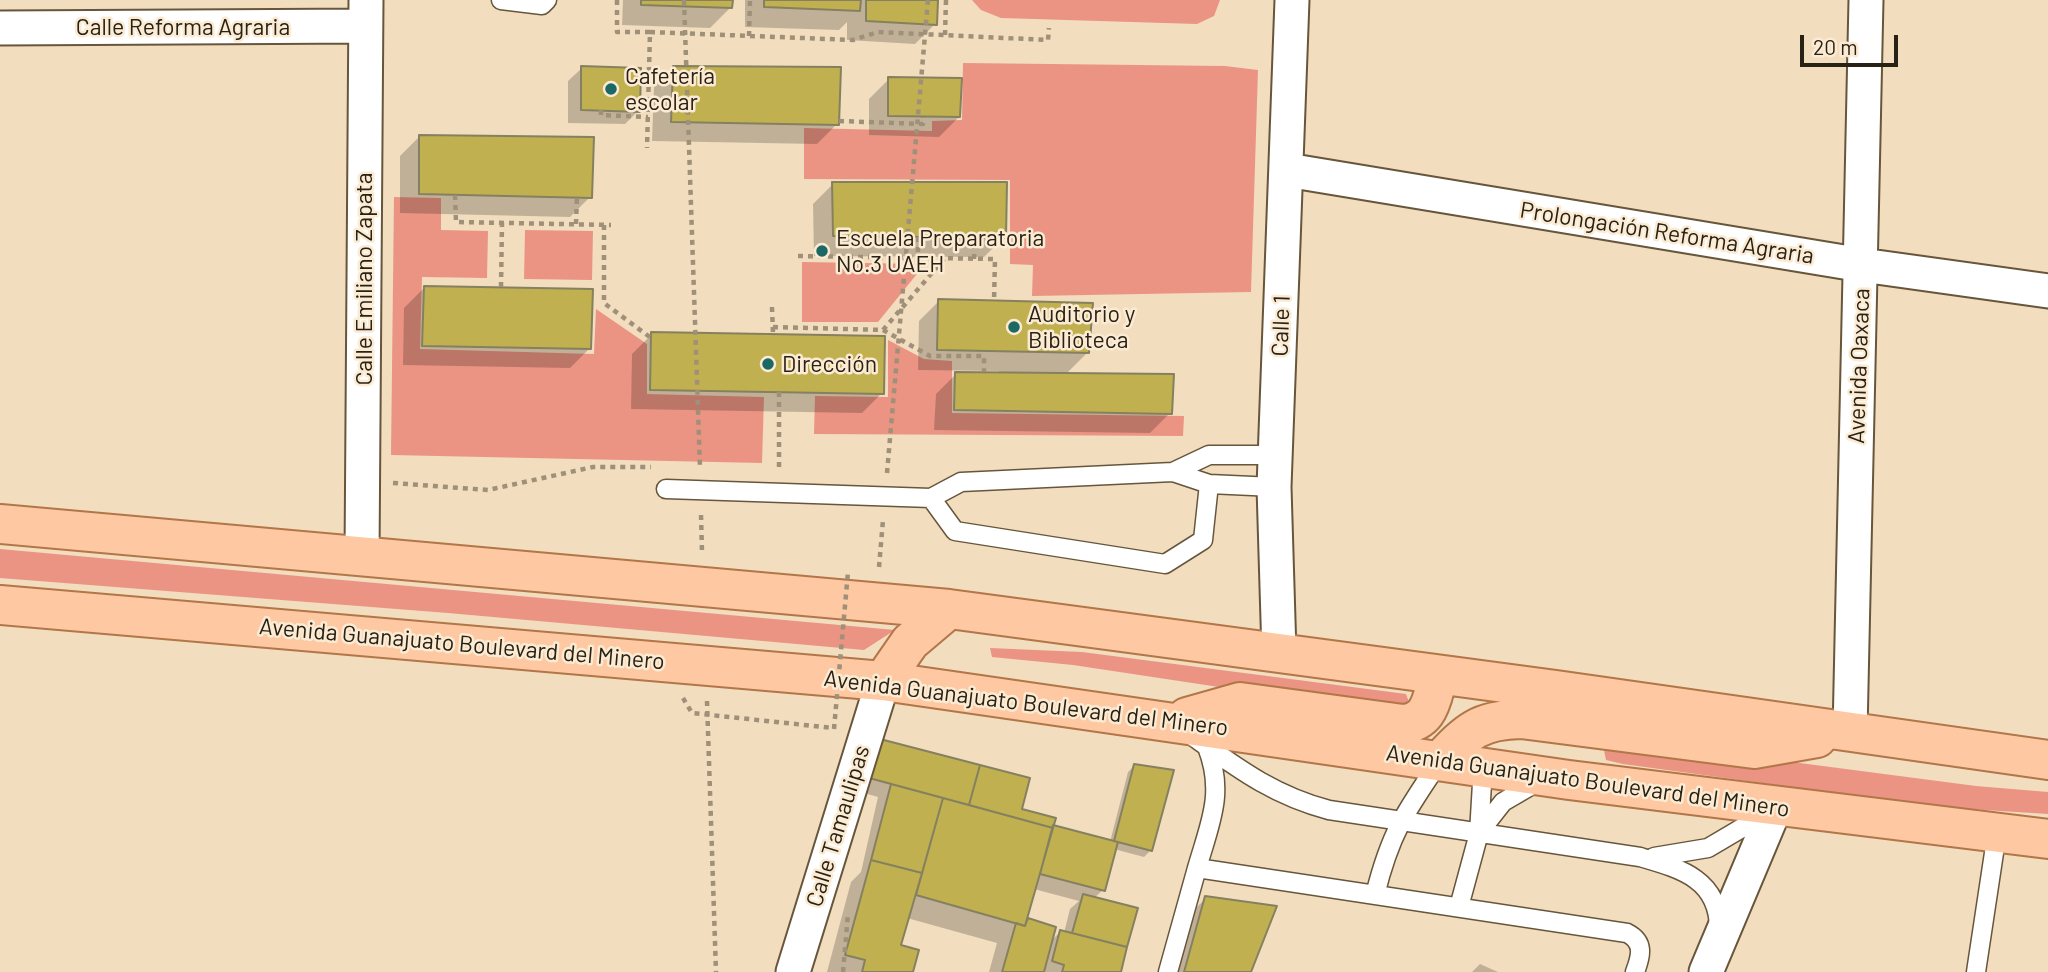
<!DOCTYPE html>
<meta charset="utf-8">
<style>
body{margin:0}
#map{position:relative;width:2048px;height:972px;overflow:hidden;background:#f2ddbf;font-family:Barlow,sans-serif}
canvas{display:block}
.scale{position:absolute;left:1800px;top:35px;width:98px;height:32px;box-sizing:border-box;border:4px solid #282115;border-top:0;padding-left:9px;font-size:21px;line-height:24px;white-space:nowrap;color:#282115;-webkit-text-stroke:5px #fcebd3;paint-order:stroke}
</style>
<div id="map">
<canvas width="2048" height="972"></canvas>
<div class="scale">20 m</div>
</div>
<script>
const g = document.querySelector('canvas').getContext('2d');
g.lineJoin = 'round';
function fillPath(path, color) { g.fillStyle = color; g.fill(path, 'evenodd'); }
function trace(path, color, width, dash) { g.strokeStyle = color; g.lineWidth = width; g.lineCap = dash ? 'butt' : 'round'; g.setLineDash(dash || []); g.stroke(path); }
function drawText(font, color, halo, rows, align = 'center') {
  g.font = font + ' Barlow,sans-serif'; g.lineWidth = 5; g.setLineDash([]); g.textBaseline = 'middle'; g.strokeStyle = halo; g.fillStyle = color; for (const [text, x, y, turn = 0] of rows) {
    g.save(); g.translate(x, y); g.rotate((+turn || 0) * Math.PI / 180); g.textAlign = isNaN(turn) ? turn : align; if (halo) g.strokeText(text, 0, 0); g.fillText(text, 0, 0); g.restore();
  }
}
fillPath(new Path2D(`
 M972,0H1220L1214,16L1197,24L1001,18L981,10Z
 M963,63L1225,66L1258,70L1251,292L1032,296L1033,265L1010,264V180L804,179V128L932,131V121L962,120Z
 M394,197L441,198V230L488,231L487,278L422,277L420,349L594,354L596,309L647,344V394L764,397L762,463L391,455Z
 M525,230L593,231L592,280L524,279Z
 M802,262L925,264L878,322H802Z
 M888,340L924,359L952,361V413L1184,416L1183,436L814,434L815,396L888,397Z
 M0,549L895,630L864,650L448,613L0,578Z
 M990,648L1082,652L1406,694L1410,705L1398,714L1073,665L992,657Z
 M1616,739L1976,786L2048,792V814L1937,807L1623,764L1606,760L1603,745Z`), '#eb9483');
fillPath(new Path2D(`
 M623,0H731L730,8L710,28L622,25Z
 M745,0H937L935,24L915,44L847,40V22L839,30L745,27Z
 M674,67L837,124L817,144L652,141L654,87Z
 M582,68L638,111L625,124L568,123V81Z
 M889,79L959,117L939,137L869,135V99Z
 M420,136L590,197L570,217L400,213V156Z
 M833,184L1004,237L984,257L814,256L813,204Z
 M424,288L590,348L570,368L403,365L404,308Z
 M939,301L1088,352L1065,375L1170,413L1150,433L934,430L936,394L956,374L999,375V371L918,370L919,321Z
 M652,334L882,393L862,413L631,409L632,354Z
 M867,755L1053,819L1050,832L1110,842L1128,772L1134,766L1151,850L1144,857L1114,849L1103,890L1094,898L1136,909L1119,972H989L997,943L907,918L899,946L911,972H827L851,882L861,872L878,797L857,791ZM1034,889L1079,901L1070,909L1064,933L1060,932L1050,942L1054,928L1025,919Z
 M1206,898L1249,972H1170L1186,918Z
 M1480,964L1498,972H1472Z`), '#0003');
const building = new Path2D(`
 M641,0H733L732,8L641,5Z
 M764,0H861L860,11L764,7Z
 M866,0H938L937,25L866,21Z
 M581,66L641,68L640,112L581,110Z
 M673,66L841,67L839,125L671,122Z
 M888,77L962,78L960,117L888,116Z
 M419,135L594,137L592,198L419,194Z
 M832,182H1007L1006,238L833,236Z
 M424,286L593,289L591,349L422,346Z
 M938,299L1093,303L1089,353L937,350Z
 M651,332L885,336L884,394L650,390Z
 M955,372L1174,374L1172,414L954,410Z
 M880,739L980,765L969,805L869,778Z
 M1134,764L1174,770L1152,851L1114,841Z
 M980,765L1030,778L1022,809L1056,818L1053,828L969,805Z
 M891,784L943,798L922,873L871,860Z
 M943,798L1053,828L1025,926L916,895Z
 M1053,825L1118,842L1105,891L1040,874Z
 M871,860L922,873L901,945L919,950L913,972H862L865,960L845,955Z
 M1083,894L1138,908L1127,947L1072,933Z
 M1205,896L1277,906L1251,972H1184Z
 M1028,918L1056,927L1044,972H1002L1016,923L1025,926Z
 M1060,930L1127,947L1121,972H1062L1064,965L1052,961Z`);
fillPath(building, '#c0b04f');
trace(building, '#858060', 2);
const service = new Path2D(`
 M501,0L542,5L547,0
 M1173,472L1209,455H1276
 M1209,484L1203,540L1165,564L955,531L931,498L961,482L1173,472L1209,484L1274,487
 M666,489L931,498
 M1188,733C1236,767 1272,795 1329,810L1640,857C1681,869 1719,879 1719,929
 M1481,830L1503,802L1539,781
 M1654,857L1708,848L1769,812
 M1197,868C1210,823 1225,793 1207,747
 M1375,895C1390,834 1405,812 1440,761
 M1459,907L1479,833L1483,767
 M1168,972L1197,868L1627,933C1645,942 1641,956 1635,972
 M1976,972L1997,833`);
const minor = new Path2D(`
 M0,28L365,26
 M1287,170L1862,265L2048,291
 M362,557L366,0
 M1279,653L1274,487L1292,0
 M1850,732L1866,0
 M793,972L883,681
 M1706,972L1775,808`);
const primary = new Path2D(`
 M0,524L949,609L1556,690L2048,760
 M0,605L883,681L1569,780L2048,839
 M883,681L910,642L949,609
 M1187,717L1240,702L1403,724C1425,722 1430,708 1435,688
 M1440,761C1468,731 1479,720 1521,719L1754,749L1817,738`);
trace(service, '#67563b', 21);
trace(minor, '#67563b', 37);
trace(primary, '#b27648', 42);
trace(new Path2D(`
 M617,0V32H650L647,148
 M684,0L700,468
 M650,32L853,40L878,32L1048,40L1049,28
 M945,35L946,0
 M749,36L750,0
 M601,110V115L648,117
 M839,121L923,124V117
 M455,195L456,222L611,225
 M576,224L577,197
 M604,225V303L651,338
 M918,237V258
 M798,256L995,259L994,301
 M974,259L975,237
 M501,287L502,223
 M772,307L773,334
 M773,327L883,330L930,356H984V372
 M883,330L944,259
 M779,392V468
 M887,473L928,0
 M393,483L488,490L593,467H651
 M701,515L702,552
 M879,567L883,520
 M683,698L692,713L833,728
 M707,701L716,972
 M843,972L848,914`), '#9f9079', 4.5, [5, 5]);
trace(service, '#fff', 18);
trace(minor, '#fff', 33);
trace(primary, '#fdc8a2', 38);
trace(new Path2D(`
 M834,729L848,572`), '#9f9079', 4.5, [5, 5]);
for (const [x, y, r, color] of [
 [611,89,7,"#1b6864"],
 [822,251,7,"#1b6864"],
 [1014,327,7,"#1b6864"],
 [768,364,7,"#1b6864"]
]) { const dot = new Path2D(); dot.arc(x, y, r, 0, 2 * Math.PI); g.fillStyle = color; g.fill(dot); trace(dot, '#fcebd3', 2.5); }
drawText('23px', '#282115', '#fcebd3', [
 ["Calle Reforma Agraria",183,27],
 ["Prolongación Reforma Agraria",1667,233,9],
 ["Calle Emiliano Zapata",364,279,-90],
 ["Calle 1",1281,326,-88],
 ["Avenida Oaxaca",1859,366,-88],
 ["Avenida Guanajuato Boulevard del Minero",462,644,5],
 ["Avenida Guanajuato Boulevard del Minero",1026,703,7],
 ["Avenida Guanajuato Boulevard del Minero",1588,781,8],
 ["Calle Tamaulipas",838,826,-73]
]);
drawText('23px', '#282115', '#fcebd3', [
 ["Cafetería",625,76],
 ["escolar",625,102],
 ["Escuela Preparatoria",836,238],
 ["No.3 UAEH",836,264],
 ["Auditorio y",1028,314],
 ["Biblioteca",1028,340],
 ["Dirección",782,364]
], 'left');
</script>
